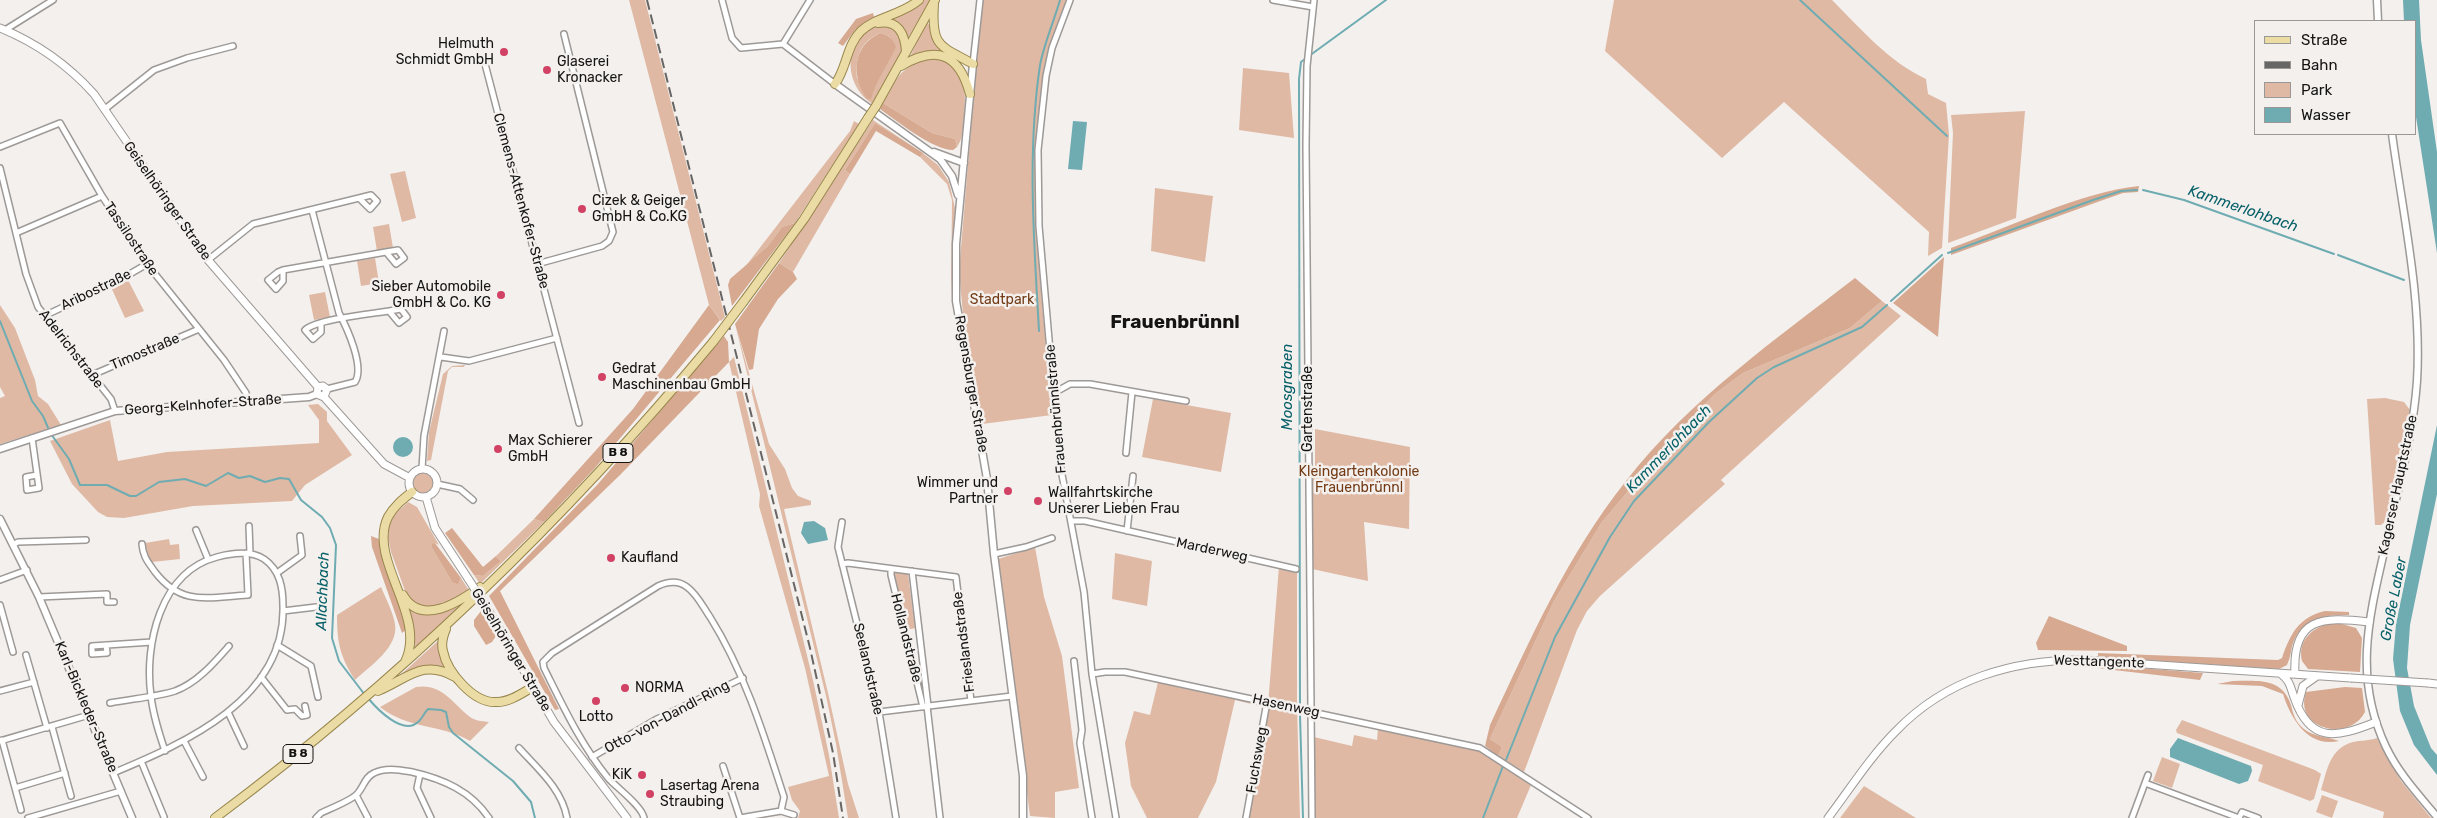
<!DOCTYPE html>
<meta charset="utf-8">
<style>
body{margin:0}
#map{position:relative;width:2437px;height:818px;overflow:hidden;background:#f3f0ee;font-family:Rubik,sans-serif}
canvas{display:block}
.legend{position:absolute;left:2254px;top:20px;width:162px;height:115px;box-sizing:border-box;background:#f3f0ee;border:1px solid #9a9896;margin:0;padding:6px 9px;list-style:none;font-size:15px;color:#151413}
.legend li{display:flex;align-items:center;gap:10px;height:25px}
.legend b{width:25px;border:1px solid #9a9896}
</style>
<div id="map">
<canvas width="2437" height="818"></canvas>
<ul class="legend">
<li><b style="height:6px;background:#ebdca6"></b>Straße</li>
<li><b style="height:6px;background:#676664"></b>Bahn</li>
<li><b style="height:14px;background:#dfb9a4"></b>Park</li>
<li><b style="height:14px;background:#6facb2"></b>Wasser</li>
</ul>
</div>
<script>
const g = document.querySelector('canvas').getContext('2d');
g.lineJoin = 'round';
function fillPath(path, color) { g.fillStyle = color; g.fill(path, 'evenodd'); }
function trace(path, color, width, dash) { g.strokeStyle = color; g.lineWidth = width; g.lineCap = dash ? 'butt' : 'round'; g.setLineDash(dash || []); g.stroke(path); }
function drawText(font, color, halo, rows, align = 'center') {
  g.font = font + ' Rubik,sans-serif'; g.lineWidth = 5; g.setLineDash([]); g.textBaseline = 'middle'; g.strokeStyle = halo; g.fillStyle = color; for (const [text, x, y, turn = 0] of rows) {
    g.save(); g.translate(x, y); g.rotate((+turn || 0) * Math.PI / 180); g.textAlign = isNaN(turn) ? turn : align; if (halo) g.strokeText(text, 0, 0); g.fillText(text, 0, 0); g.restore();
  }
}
fillPath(new Path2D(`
 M629,0H645L725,317L721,321L709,305Z
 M924,0H930L908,38L903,29L892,19L910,11Z
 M982,0H1067C1060,32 1045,57 1041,90C1027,198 1044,308 1052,415L982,424L965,336L959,271Z
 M1614,0H1832C1860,28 1889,62 1926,79L1928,94L1946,103L1949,135L1942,248L1928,256L1929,232L1784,102L1722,158L1605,51Z
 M927,21L941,51H924L910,57Z
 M877,25H888L901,35L903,50L901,56L873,104C843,86 842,37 877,25ZM880,33C888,35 893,38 895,47C889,61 875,81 872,94L857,78C855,57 860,42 880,33Z
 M932,56C965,65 967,87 964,117C963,128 963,139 957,147L955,139L932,133L883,103C899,74 899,69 932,56Z
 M1243,68L1289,73L1294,138L1239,130Z
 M2025,111L2016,218L1948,243L1953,133L1951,115Z
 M873,120L924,154L938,165L949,182L955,208L951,299L952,200L947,184L920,157L922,154L875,123L845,170L850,174L793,272L779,263Z
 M854,121L859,124L795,223L782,227L767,247L745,267L850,131Z
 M405,171L416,218L402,222L390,174Z
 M1155,188L1213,196L1205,262L1151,251Z
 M389,224L393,248L377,251L373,227Z
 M375,258L379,283L361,286L357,261Z
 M127,278L144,311L125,318L111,287Z
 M325,292L330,317L314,320L309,295Z
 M1882,301L1901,316L1721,480L1725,484L1600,596L1587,611L1577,630L1524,772L1498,756L1502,747L1490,739L1554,601L1602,522L1681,429L1715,394L1743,373L1850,328Z
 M0,305L15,328L35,380L38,396L48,404L61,425L0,444V398L5,396L0,387Z
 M735,324L769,444L785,469L792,488L798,496L811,501V505L784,509L828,693L848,784L859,818H848L836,744L826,696Z
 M734,357L813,680L829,755L839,818H798L800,811L792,800L788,787L829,776L805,668L759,506L760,494L729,362Z
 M465,365L464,367H452L448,371L431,460L427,461L429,432L443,374L452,366Z
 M2385,398L2404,402L2410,410L2387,520L2381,525H2375L2367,399Z
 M1153,399L1231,413L1221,472L1142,457Z
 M318,404L327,412V421L352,455L305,485L292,501L193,506L124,518L107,517L98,512L72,484L50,441L110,420L118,461L167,452L319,443V420L308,405Z
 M1315,429L1410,447L1409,529L1364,522L1368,581L1312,569L1311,476H1315Z
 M412 484a11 11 0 1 1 22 0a11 11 0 1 1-22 0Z
 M408,502L417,507L439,545L435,543L432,548L452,582H459L461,578L470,592L438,607L418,606L408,599L391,552L388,537L389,526L394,515Z
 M534,519L544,522L480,584L474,575L483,576L501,561L496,556Z
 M169,539L170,545L179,544L180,559L152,562L146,555L145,543Z
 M1035,547L1044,597L1062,656L1079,788L1055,792V818L1030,816L998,559Z
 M1115,553L1152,561L1147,606L1112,599Z
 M1279,566L1297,570V705L1300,818H1248L1268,708L1235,700L1216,782L1198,818H1147L1131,786L1125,743L1134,711L1150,715L1158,682L1268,705Z
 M896,571L908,574L915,628L907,630L894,575Z
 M381,587C386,599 393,612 395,624C399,647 370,666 355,680C340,656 337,643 337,615Z
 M459,606L460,607L415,649V635L407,607C433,611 430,619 459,606Z
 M439,640L445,666H430L397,678Z
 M416,687C442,683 452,703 470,717C475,721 482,721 489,722L470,741C441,724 407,729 380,707Z
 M2182,720L2315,770L2321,774L2314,799L2310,801L2258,781L2263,765L2177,733L2176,730Z
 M1378,728L1476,749L1506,767L1531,785L1517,818H1315L1314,737L1352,746L1354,735L1377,740Z
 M2377,738L2401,781L2431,818H2383L2384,812L2321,790C2327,770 2330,748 2353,742C2361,740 2369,741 2377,738Z
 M2162,757L2180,764L2172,788L2153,781Z
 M1864,786L1916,818H1840Z
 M2322,795L2338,801L2332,818L2316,812Z`), '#dfb9a4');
fillPath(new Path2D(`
 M873,13L874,17L855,30L843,46L838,43L856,19Z
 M880,33C888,35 893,38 896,47C888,65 876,80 871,99H867C851,76 852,46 880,33Z
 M883,103L932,133L955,139L957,147L953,150C933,150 897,121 880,109Z
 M875,123L923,153L920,157L876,131L850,174L845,170Z
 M2139,186L2138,192L2123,193L2103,200L1951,255V248C2008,228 2080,192 2139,186Z
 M795,223L732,306L728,285L730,279L767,247L782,227Z
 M1944,257L1938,337L1893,303Z
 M779,263L793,272L797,279L778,299L759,329L753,369L749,370L735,324Z
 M1855,278L1882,301L1850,328L1743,373L1715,394L1681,429L1602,522L1554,601L1490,739L1502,747L1498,756L1485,746L1490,725C1530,640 1567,555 1626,481C1689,400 1775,340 1855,278Z
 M709,305L720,320L594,469L544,522L534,519L633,409Z
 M724,336L728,342L729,362L620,475L500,591L559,709L555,710L489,596L598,484Z
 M452,528L483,567L496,556L501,561L483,576L474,575L445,533Z
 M371,536L379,539L406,630L402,633L372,547Z
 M435,543L461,578L458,584L452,582L432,548V544Z
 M481,611L496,636L492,642L486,645L474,626V620Z
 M2325,611L2349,612V615C2324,614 2300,619 2292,646C2291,652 2290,658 2287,665L2279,669L2098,657V653L2278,660L2282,658C2290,634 2299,617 2325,611Z
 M2049,616L2127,646V651L2038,650L2036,643Z
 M2335,622L2356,628L2362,638L2360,672L2308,669L2302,661C2297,638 2315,626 2335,622Z
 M2088,664L2203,673L2200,680L2088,667Z
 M2233,681C2257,681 2282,677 2291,705C2293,714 2296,723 2304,729C2314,737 2329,737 2339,741C2308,748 2291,719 2283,694L2262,686L2217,684Z
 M2345,687L2362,688L2365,712C2349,743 2293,729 2306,692Z`), '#d6a990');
fillPath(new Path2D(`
 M2403,0H2419L2421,40L2437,152V253L2416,117V21H2404Z
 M1073,121L1087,122L1082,170L1068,169Z
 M2437,425V494L2410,625L2407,668L2414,706L2431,748L2437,755V775L2414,745L2400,711L2393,659L2396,624Z
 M393 447a10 10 0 1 1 20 0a10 10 0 1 1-20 0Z
 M814,521L825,528L828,540L808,544L801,533L804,522Z
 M2178,738L2251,766L2252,771L2248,781L2239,784L2170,757V749Z`), '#6facb2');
trace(new Path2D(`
 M1800,0L1947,136
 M1309,56L1386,0
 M2143,190L2184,200L2334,254
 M1948,253L2093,200L2121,191L2137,190
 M2338,255L2404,280
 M1891,301L1942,255
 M0,321L32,401L43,416L49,430
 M1039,331C1034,242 1027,153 1040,65C1044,44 1054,21 1060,0
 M51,434L69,459L80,485H107L130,496H136L159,482L185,479L206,486L228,473L239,478L250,476L265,482L280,478L289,479L301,500L322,517L330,528L336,545L332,638L339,661L365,695
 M368,698C377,709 403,736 418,722C422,719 424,713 428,709L441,710L446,712L449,727L453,733L513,781L531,802L535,818
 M1506,760L1555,637L1610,537L1634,501L1709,422L1757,378L1774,367L1862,327L1887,305
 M1303,818L1300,715L1299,79L1301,62L1305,59
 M1483,818L1503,766`), '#6facb2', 2);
const minor = new Path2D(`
 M722,0L732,38L741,48L783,44L835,84
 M1070,0L1052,48L1046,76L1038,150L1039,226L1060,464L1084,592L1092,674L1116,818
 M1273,0L1313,7
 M5,30L53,0
 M783,44L810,0
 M485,64L579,423
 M973,64L980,0
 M105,109L154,70L187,58L233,46
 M0,147L60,123L102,196L147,264L224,360L246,393L247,401
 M0,168L26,274L38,307L111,399L115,411
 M312,210L339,313C347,328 365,367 355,382L327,389
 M16,233L102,196
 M208,260L253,224L359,198L370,209L377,201L371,195L359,198
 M537,264L602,246L609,241L613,232L564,34
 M283,270V281L276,289L268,280L278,272L283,270L386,252L396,264L404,258L398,250L386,252
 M44,316L116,282L147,264
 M321,323V332L313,339L305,330C317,319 370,314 389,311L399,323L407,317L401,309L389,311
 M441,357L469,361L557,338
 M92,375L199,329
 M1054,393L1070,384H1090L1186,401
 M32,438L39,488L27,490L26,477L37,475
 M1126,453L1132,392
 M422,469L424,436L444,331
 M437,484L460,489L473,500
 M1071,521H1085L1296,569
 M842,522L838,547L879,712L896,818
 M249,526L250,553
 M196,530L208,559
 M1127,531L1133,476
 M14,544L18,542L86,540
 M142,544C143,557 148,562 155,572C182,607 209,597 248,595L246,553
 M994,554L1026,547L1052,538
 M842,564L848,563L956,577L971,701
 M891,569V575L923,707
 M912,571L928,706
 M277,573L302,555L300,536
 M0,580L27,570
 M39,597L107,594V602H114
 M0,605L13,652
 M283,611L316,607
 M106,645L107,653L92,654V646L152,642
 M277,645L311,666L318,697
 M26,655L47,728
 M1074,661L1082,730L1080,743L1092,818
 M1092,674L1105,672H1125L1480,748L1588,818
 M261,677L287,710L295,709L302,716L307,715L305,706
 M0,691L34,682
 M110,703C130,699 156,697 175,691C197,683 214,663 229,646
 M927,706L940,818
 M228,712L244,746
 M879,712L1012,696
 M52,727L71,796
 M2,740L21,810
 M0,741L89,715
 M184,741L203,777
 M519,748C538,769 562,789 567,818
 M592,757L657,719L743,678
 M141,761L164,817
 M723,766L740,818
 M113,773C185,743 286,699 283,606C283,588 280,570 264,559C250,550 232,553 217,557C160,572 144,645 151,696C153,715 159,733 165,751
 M420,774L417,788L431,818
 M2145,783L2239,818L2242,812L2258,818
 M15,788L65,773
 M356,795L368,818
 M781,811L794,815
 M28,818L121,791
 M316,818L321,813C329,809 353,800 358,793C364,786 365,777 374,773C386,767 400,770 412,772C443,779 471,791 489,818
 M644,818C642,806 617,788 608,778C581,745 563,706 544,668L543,662L552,653L658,586C667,582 678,580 687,587C697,594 703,607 710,617C745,673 764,735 784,797L781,811
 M740,818L781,811
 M1246,818L1267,702
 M1312,818L1306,146L1307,66L1314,0
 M2132,818L2148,775`);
const tertiary = new Path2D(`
 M2377,0L2378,21
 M973,64L956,244V301L987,479L994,554L1023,776V818
 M835,84L940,159L952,176L958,195
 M2392,134C2403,215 2422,298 2417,381C2413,439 2396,495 2384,552C2368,621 2354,679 2386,747C2399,774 2418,794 2437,817
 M934,152L964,163
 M0,449L115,411L309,397L317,394
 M0,519L39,597L132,818`);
const secondary = new Path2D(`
 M0,28C37,43 67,64 94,94L208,260L318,387
 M318,387L323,386L327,389L324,397
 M318,387L317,394L324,397
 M324,397L384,464L410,478
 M409 483a14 14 0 1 1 28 0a14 14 0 1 1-28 0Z
 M426,497L435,528L469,580
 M487,608L554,722L627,818
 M2281,674C2290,681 2290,686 2294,697C2310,744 2336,738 2376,722
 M2295,674C2292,618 2321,616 2369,622
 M2428,683L2437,684
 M2298,705L2303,686L2317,676
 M1828,818C1850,789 1870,757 1896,731C1946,679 2014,659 2085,660L2351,678`);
const primary = new Path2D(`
 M934,4C931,48 940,45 973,64
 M878,23C898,20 905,33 906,52
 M901,66C936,45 959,53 970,94
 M835,84C847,68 846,46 861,31C877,16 902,15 919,0
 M876,106L935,0
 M744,301L804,219L868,118
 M403,595C421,627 459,602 480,587
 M446,629C443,636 441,644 443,651C447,672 474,704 497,702C510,702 522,693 533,687
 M405,662C428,616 367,560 388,517C394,506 403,499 412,492
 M378,691C407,679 423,658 455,677
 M215,818C400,680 565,520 713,342`);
trace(minor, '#9d9997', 8);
trace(tertiary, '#9d9997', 9);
trace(secondary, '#9d9997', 9);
trace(primary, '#98864c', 10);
trace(minor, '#fff', 5);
trace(tertiary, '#fff', 6);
trace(secondary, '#fff', 7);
trace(primary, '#ebdca6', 8);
trace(new Path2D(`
 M647,0L810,648L833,753L843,818`), '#676664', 2, [10, 5]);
const secondaryBridge = new Path2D(`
 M469,580L487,608
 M2351,678L2428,683`);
const primaryBridge = new Path2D(`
 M868,118L876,106
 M713,342L744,301`);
trace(secondaryBridge, '#9d9997', 9, []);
trace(primaryBridge, '#98864c', 10, []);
trace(secondaryBridge, '#fff', 7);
trace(primaryBridge, '#ebdca6', 8);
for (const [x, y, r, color] of [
 [504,52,5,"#d14265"],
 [547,70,5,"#d14265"],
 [582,209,5,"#d14265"],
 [501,295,5,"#d14265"],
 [602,377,5,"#d14265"],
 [498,449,5,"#d14265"],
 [1008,491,5,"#d14265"],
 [1038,501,5,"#d14265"],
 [611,558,5,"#d14265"],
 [625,688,5,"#d14265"],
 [596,701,5,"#d14265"],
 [642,775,5,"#d14265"],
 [650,794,5,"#d14265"]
]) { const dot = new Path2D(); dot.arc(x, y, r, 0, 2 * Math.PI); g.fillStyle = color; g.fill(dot); trace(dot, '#f3f0ee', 2); }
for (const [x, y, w] of [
 [618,453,30],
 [298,754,30]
]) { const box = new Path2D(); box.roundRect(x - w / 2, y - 9.5, w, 19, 4); g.fillStyle = '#f3f0ee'; g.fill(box); trace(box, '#151413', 1); }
drawText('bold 12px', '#151413', null, [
 ["B 8",618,453],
 ["B 8",298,754]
]);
drawText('14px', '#151413', '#f3f0ee', [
 ["Helmuth",494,44,"right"],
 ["Schmidt GmbH",494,60,"right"],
 ["Glaserei",557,62],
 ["Kronacker",557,78],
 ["Cizek & Geiger",592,201],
 ["GmbH & Co.KG",592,217],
 ["Sieber Automobile",491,287,"right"],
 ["GmbH & Co. KG",491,303,"right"],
 ["Gedrat",612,369],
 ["Maschinenbau GmbH",612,385],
 ["Max Schierer",508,441],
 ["GmbH",508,457],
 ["Wimmer und",998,483,"right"],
 ["Partner",998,499,"right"],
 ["Wallfahrtskirche",1048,493],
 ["Unserer Lieben Frau",1048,509],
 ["Kaufland",621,558],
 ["NORMA",635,688],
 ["Lotto",596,717,"center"],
 ["KiK",632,775,"right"],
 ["Lasertag Arena",660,786],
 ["Straubing",660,802]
], 'left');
drawText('14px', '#151413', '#f3f0ee', [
 ["Geiselhöringer Straße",167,201,55],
 ["Clemens-Attenkofer-Straße",521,201,75],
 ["Tassilostraße",131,239,56],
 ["Aribostraße",96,290,-26],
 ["Adelrichstraße",71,349,52],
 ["Timostraße",145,352,-23],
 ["Regensburger Straße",971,384,80],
 ["Georg-Kelnhofer-Straße",203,405,-4],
 ["Frauenbrünnlstraße",1056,409,-95],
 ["Gartenstraße",1308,409,-90],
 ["Kagerser Hauptstraße",2398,485,-78],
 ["Marderweg",1212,550,12],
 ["Hollandstraße",906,638,76],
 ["Frieslandstraße",964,642,-97],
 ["Geiselhöringer Straße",511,650,59],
 ["Westtangente",2099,662,2],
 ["Seelandstraße",868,669,77],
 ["Hasenweg",1286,706,12],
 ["Karl-Bickleder-Straße",86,707,67],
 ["Otto-von-Dandl-Ring",667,717,-28],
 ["Fuchsweg",1257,760,-80]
]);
drawText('14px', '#733b15', '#f3f0ee', [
 ["Stadtpark",1002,300],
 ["Kleingartenkolonie",1359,472],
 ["Frauenbrünnl",1359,488]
]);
drawText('italic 15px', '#086169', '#f3f0ee', [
 ["Kammerlohbach",2243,209,19],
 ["Moosgraben",1288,387,-90],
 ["Kammerlohbach",1669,449,-46],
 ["Allachbach",323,591,-88],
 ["Große Laber",2394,599,-79]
]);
drawText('bold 19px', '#151413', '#f3f0ee', [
 ["Frauenbrünnl",1175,323]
]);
</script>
